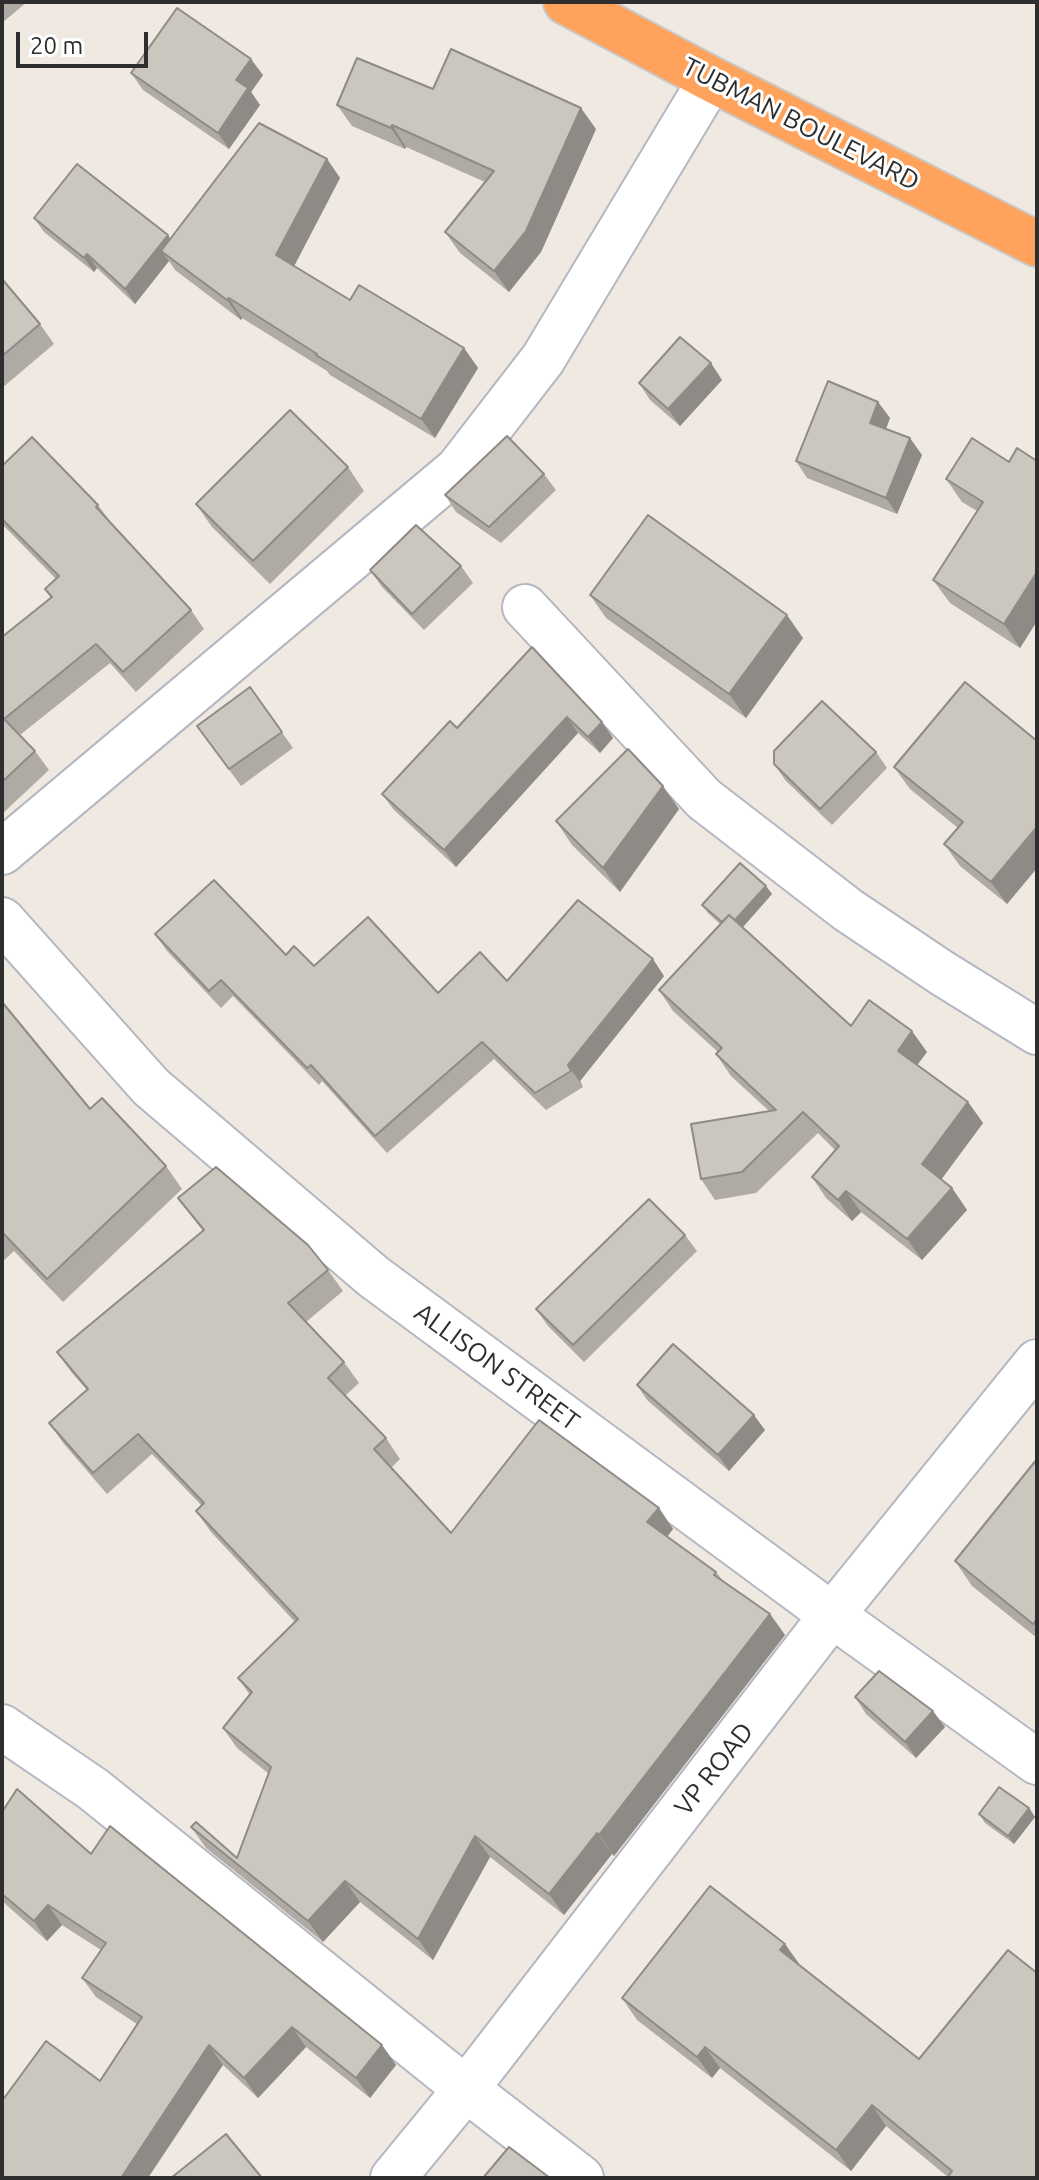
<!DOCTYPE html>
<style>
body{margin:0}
#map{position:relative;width:1039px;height:2180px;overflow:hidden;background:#efe9e1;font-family:Ubuntu,sans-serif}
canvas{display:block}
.frame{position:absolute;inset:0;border:4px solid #2e2e2e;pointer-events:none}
.scale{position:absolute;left:16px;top:32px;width:132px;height:36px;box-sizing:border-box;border:4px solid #2e2e2e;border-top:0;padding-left:10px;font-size:24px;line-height:28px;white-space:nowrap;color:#2e2e2e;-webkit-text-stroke:6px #fff;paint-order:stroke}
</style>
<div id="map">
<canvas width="1039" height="2180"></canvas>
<div class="frame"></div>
<div class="scale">20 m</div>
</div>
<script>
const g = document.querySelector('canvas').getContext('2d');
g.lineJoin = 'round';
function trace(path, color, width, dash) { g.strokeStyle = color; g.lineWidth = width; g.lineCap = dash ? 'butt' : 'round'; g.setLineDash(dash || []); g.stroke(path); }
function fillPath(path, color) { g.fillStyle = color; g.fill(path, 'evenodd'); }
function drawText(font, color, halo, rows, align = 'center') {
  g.font = font + ' Ubuntu,sans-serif'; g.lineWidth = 6; g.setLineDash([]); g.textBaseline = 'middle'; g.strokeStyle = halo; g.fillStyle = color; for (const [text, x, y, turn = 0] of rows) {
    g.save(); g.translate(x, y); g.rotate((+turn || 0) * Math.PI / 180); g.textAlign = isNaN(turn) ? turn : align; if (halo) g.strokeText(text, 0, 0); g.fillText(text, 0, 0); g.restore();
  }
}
const minor = new Path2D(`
 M525,607L704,799L848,910L942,973L1037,1032
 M2,852L458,469L543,359L711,79
 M2,920L151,1087L374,1277L832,1615L1037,1762
 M2,1727L93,1789L466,2089L581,2178
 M393,2178L466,2089L832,1615L1037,1362`);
const highway = new Path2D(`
 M566,2L711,79L1037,244`);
trace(minor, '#b4b7c1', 48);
trace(highway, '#c9c9c9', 48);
trace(minor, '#fff', 44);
trace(highway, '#ffa35c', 44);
fillPath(new Path2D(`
 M2,2H27L2,23Z
 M131,73L263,75L251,92L260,105L229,149L143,90Z
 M433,89L596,129L541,252L509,292L460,253L445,232L485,182L406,147L405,149L352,126L337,105Z
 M327,159L340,178L294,266L350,300L464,348L478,368L435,438L330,375L327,371L242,318L241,320L175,270L169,261L135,304L97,268L94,272L44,232L34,218L168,235L170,239Z
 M2,279L40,324L54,344L2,388Z
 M722,380L680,426L650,400L639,383Z
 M878,402L890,418L886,429L922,455L897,514L807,478L796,461Z
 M1037,461V621L1020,648L950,603L933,580L977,511L962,502L946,479L1009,462Z
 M2,466L98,505L112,524L191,610L204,629L136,692L110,663L20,735L35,751L49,770L2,814V637L51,598L45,589L56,579L2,524Z
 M348,467L364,491L270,584L212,527L196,504Z
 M544,474L556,490L501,543L456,512L445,495Z
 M461,566L473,583L424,630L382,587L370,570Z
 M590,595L803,638L746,718L606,618Z
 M532,647L602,722L613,738L600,753L578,733L456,867L394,810L382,794L457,728Z
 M250,687L293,748L241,786L197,726Z
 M1037,741V868L1007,904L960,866L944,844L958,828L910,789L894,767Z
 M876,752L887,768L832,825L786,781L774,764Z
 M679,809L620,892L572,845L556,821Z
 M772,894L743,927L851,1026L927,1052L917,1065L968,1102L983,1123L941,1180L952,1188L967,1210L922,1260L861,1212L852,1221L826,1198L812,1177L835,1150L818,1133L756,1193L715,1200L701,1179L769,1111L731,1076L716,1054L718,1052L673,1011L659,990L720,924L708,913L702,905Z
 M155,934L286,955L314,966L438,993L507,981L664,976L580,1081L583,1087L546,1110L494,1059L387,1153L322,1081L319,1085L233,996L221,1008L167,951Z
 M2,1002L90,1109L166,1166L182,1189L63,1302L14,1251L2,1262Z
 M178,1198L328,1270L343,1291L306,1322L344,1362L359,1383L345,1396L386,1438L400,1459L391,1468L451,1533L659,1508L673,1529L667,1537L716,1572L723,1581L770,1614L785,1635L614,1856L612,1854L564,1915L490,1857L433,1960L360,1902L323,1942L206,1848L191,1827L237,1858L269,1774L237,1748L223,1728L250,1695L238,1678L295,1622L211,1532L196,1511L202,1506L152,1454L107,1494L64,1444L49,1423L87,1390L72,1373L57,1352L203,1231Z
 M685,1235L697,1251L584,1362L548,1326L536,1309Z
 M637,1385L765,1430L729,1471L647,1400Z
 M1037,1459V1638L972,1586L955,1561Z
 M855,1697L945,1727L916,1758L866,1714Z
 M1029,1808L1035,1817L1014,1844L985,1823L979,1814Z
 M2,1812L91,1854L382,2045L396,2065L370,2098L306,2047L258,2098L223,2065L100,2081L137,2024L96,1997L82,1978L101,1950L62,1925L47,1941L2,1901Z
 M785,1944L800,1966L1037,2178L948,2177L886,2126L851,2171L720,2068L712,2078L637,2020L622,1998Z`), '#afaba4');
fillPath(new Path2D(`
 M251,59L263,75L251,92L260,105L229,149L218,133L236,80Z
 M581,108L596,129L541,252L509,292L494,271Z
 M392,125L406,147L405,149L391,128Z
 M327,159L340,178L290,274L276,255Z
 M168,235L177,250L161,251L169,261L135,304L125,289Z
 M87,254L97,268L94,272L84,258Z
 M229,298L242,318L241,320L227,300Z
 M464,348L478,368L435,438L421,419Z
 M711,363L722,380L680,426L668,409Z
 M878,402L890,418L882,439L870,423Z
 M910,438L922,455L897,514L886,498Z
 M1037,572V621L1020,648L1004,624Z
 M787,615L803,638L746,718L729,694Z
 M567,717L578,733L456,867L444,850Z
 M602,722L613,738L600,753L588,737Z
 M663,786L679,809L620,892L603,868Z
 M1037,827V868L1007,904L991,882Z
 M766,886L772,894L735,936L729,928Z
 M653,959L664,976L580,1081L583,1087L568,1065Z
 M912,1031L927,1052L912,1072L898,1051Z
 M968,1102L983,1123L937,1185L922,1164Z
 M952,1188L967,1210L922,1260L907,1239Z
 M846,1191L861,1212L852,1221L838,1200Z
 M754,1415L765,1430L729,1471L718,1455Z
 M659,1508L673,1529L662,1543L647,1522Z
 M770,1614L785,1635L614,1856L599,1835Z
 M933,1711L945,1727L916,1758L905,1742Z
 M1029,1808L1035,1817L1014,1844L1008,1836Z
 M597,1833L612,1854L564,1915L549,1894Z
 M475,1836L490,1857L433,1960L418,1939Z
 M345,1881L360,1902L323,1942L308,1921Z
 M48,1905L62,1925L47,1941L34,1921Z
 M785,1944L800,1965L795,1972L780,1950Z
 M292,2027L306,2047L258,2098L244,2078Z
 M209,2045L223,2065L148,2178H121Z
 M382,2045L396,2065L370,2098L356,2078Z
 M705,2047L720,2068L712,2078L697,2057Z
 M872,2105L886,2126L851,2171L836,2150Z`), '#8e8b86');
const building = new Path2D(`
 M177,8L251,59L236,80L248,88L218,133L131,73Z
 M451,49L581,108L526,231L494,271L445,232L494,171L392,125L391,128L337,105L357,58L433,89Z
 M259,123L327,159L276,255L350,300L359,285L464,348L421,419L316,355L317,354L229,298L227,300L161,251Z
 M77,164L168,235L125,289L87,254L84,258L34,218Z
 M2,279L40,324L2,356Z
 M680,337L711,363L668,409L639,383Z
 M828,381L878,402L870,423L910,438L886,498L796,461Z
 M290,410L348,467L253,561L196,504Z
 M507,436L544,474L489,527L445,495Z
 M32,437L98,505L96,507L191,610L123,672L96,644L4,719L35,751L2,782V637L52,597L45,589L59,576L2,519V466Z
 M972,438L1009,462L1017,448L1037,461V572L1004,624L933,580L983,502L946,479Z
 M648,515L787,615L729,694L590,595Z
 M416,525L461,566L412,614L370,570Z
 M532,647L602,722L588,737L567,717L444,850L382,794L450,721L457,728Z
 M965,682L1037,741V827L991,882L944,844L963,822L894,767Z
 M250,687L282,732L229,769L197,726Z
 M822,701L876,752L820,809L774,764V751Z
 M628,749L663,786L603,868L556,821Z
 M740,863L766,886L735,920L729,915L722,922L702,905Z
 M214,880L286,955L294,946L314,966L368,917L438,993L480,952L507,981L578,900L653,959L568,1065L571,1071L535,1093L482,1042L375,1136L311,1065L307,1068L221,980L209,991L155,934Z
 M729,915L851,1026L869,1000L912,1031L898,1051L968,1102L922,1164L952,1188L907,1239L846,1191L838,1200L812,1177L839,1146L803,1112L742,1172L701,1179L691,1124L776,1110L716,1054L722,1048L659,990Z
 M2,1002L90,1109L102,1098L166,1166L47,1279L2,1232Z
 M216,1167L308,1245L328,1270L288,1303L344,1362L328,1378L386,1438L374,1449L451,1533L539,1420L659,1508L647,1522L716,1572L714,1575L770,1614L599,1835L597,1833L549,1894L475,1836L418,1939L345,1881L308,1921L191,1827L196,1822L237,1858L271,1767L223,1728L252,1692L238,1678L298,1619L196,1511L204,1503L138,1434L93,1473L49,1423L88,1389L57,1352L204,1230L178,1198Z
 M649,1199L685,1235L573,1345L536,1309Z
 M673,1344L754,1415L718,1455L637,1385Z
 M1037,1459V1619L1033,1624L955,1561Z
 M879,1671L933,1711L905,1742L855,1697Z
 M999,1787L1029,1808L1008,1836L979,1814Z
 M17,1789L91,1854L110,1826L382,2045L356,2078L292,2027L244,2078L209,2045L121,2178H2V2101L46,2041L100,2081L142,2017L82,1978L106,1943L48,1905L34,1921L2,1894V1812Z
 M710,1886L785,1944L780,1950L919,2059L1008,1950L1037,1973V2178H947L952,2171L872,2105L836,2150L705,2047L697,2057L622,1998Z
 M226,2134L262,2178H171Z
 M509,2147L550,2178H483Z`);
fillPath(building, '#cbc7bf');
trace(building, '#8e8b86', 2);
drawText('26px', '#2e2e2e', '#fff', [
 ["TUBMAN BOULEVARD",801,124,27],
 ["ALLISON STREET",497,1367,36],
 ["VP ROAD",714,1769,-52]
]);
</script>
